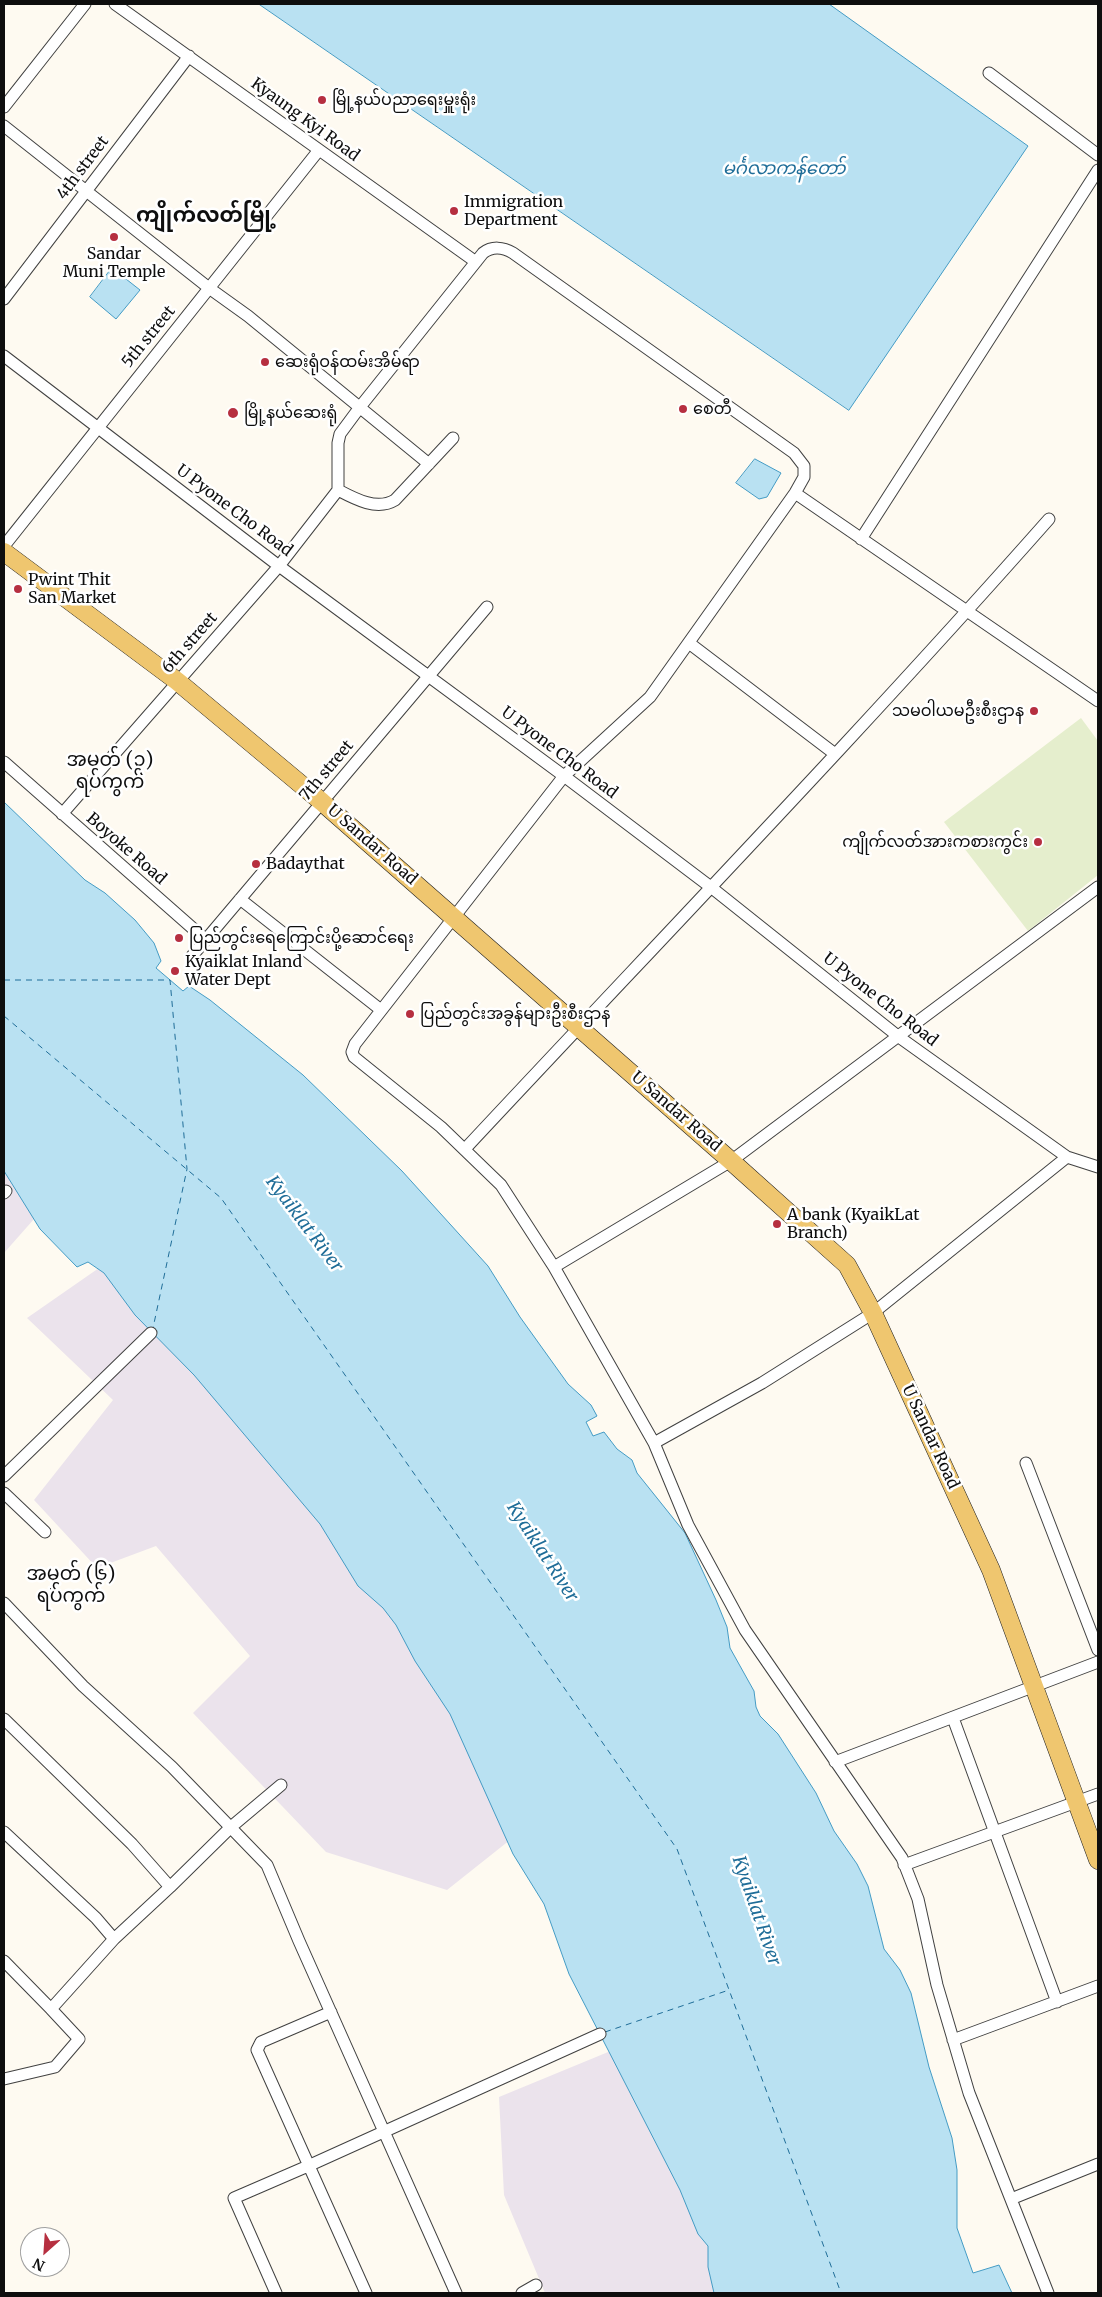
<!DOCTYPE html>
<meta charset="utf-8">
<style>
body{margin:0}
#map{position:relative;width:1102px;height:2297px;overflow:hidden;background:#fefaf1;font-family:Merriweather,serif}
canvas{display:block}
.frame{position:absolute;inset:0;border:5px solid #0e0e0e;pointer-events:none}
.north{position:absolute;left:20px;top:2227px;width:50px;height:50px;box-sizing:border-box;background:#fff;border:1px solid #9f9f9f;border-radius:50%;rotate:206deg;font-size:14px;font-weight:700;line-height:20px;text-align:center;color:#0e0e0e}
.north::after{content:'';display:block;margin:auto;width:18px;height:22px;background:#b62f40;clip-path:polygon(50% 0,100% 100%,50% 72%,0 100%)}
</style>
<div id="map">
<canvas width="1102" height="2297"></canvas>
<div class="frame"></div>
<div class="north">N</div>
</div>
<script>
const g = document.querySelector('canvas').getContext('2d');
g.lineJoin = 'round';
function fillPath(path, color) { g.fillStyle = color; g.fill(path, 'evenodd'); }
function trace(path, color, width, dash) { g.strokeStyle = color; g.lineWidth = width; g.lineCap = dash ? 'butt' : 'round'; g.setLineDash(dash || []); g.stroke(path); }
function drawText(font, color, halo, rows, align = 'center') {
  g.font = font + ' Merriweather,"Noto Sans Myanmar",serif'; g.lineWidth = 5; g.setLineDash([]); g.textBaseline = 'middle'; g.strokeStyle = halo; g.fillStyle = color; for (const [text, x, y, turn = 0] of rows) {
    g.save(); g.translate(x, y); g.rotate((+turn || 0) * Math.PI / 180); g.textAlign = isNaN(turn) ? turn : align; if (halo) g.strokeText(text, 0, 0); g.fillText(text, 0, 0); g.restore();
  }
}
fillPath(new Path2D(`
 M4,1148L42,1210L4,1253Z
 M109,1261L461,1666L520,1832L447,1890L326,1852L193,1713L250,1656L156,1546L97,1568L34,1500L113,1400L27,1318Z
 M630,2043L731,2293H545L504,2195L499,2097Z`), '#ebe3ec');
fillPath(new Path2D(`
 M1081,718L1098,741V875L1028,931L944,822Z`), '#e5eecd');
const water = new Path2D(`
 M259,4H829L1028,146L849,410Z
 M112,268L140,290L116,319L90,297Z
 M755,459L781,473L767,497L759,499L736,483Z
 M4,802L85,880L105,893L135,920L154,943L161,961L156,968L183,991L189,986L210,1000L303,1075L402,1171L488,1266L520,1317L568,1384L591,1405L597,1416L586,1422L593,1436L604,1432L617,1449L632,1460L637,1473L685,1533L716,1600L727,1627L730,1648L754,1691L756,1707L760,1716L778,1734L816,1793L834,1831L857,1864L868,1886L884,1949L900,1970L911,1993L929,2067L952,2138L957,2170V2228L973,2273L999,2265L1012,2293H714L708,2267V2246L698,2234L680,2190L569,1974L544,1904L513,1854L450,1714L415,1661L396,1625L383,1608L358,1586L320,1524L194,1375L135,1315L104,1273L88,1262L77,1267L40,1229L4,1171Z`);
fillPath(water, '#b9e1f2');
trace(water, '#449bc4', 1);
trace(new Path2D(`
 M4,980H170L187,1169L153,1328
 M4,1016L221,1198L677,1849L841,2293
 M605,2032L729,1990`), '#1f6d98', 1, [6, 5]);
const minor = new Path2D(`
 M115,4L476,262
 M989,73L1098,155
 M4,107L85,4
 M4,126L209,288L248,316L429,464
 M4,299L189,56
 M4,356L279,566L564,776L712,888L899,1037L1067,1157L1098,1167
 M338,490V443L340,434L360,407L483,253C492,246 503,247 513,253L794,453L804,466V477L795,493L650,697L564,776L355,1044L352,1052L354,1057L441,1127L501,1185L554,1267L654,1443L688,1525L745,1630L902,1858L918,1899L937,1985L969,2093L1048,2293
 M338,490C355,499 377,511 395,500L453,438
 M795,493L1098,701
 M861,539L1098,170
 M4,546L319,150
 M689,643L835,754
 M4,762L206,940
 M62,814L279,566L338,490
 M240,899L381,1010
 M192,956L487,607
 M465,1149C660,940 859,734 1049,519
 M4,1193L6,1191
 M554,1267L731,1161L1098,887
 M654,1443L762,1383L873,1313L1067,1157
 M1026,1463L1098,1650
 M4,1476L151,1333
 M4,1493L45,1532
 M4,1603L83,1686L172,1767L267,1865L299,1941L456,2293
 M953,1718L1057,2002
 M4,1719L132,1844L170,1887
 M835,1762L1098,1662
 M4,1832L96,1918L114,1939
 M904,1865L1098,1794
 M4,1961L51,2009L114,1939L170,1887L231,1827L281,1785
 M331,2012L261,2042L257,2050L366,2293
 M953,2040L1098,1986
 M4,2079L55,2067L79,2039L51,2009
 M1011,2199L1098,2164
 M276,2293L234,2198L308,2166L600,2034
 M522,2293L536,2285`);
const primary = new Path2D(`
 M4,552L177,681L322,802L731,1161L847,1265L873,1313L991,1570L1098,1860`);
trace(minor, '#414141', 13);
trace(primary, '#1f1f1f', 19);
trace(minor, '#fff', 11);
trace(primary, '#efc66f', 18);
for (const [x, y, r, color] of [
 [322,100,5,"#b62f40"],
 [454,211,5,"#b62f40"],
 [114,237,5,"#b62f40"],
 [265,362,5,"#b62f40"],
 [683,409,5,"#b62f40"],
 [233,413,6,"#b62f40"],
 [18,589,5,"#b62f40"],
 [1034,711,5,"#b62f40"],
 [1038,842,5,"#b62f40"],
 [256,864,5,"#b62f40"],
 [179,938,5,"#b62f40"],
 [175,971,5,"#b62f40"],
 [410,1014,5,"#b62f40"],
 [777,1224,5,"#b62f40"]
]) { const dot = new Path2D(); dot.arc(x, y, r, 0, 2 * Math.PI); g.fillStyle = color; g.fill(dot); trace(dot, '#fff', 2); }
drawText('16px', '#0e0e0e', '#fff', [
 ["မြို့နယ်ပညာရေးမှူးရုံး",332,100],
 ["Immigration",464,202],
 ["Department",464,220],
 ["Sandar",114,254,"center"],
 ["Muni Temple",114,272,"center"],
 ["ဆေးရုံဝန်ထမ်းအိမ်ရာ",275,362],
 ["စေတီ",693,409],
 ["မြို့နယ်ဆေးရုံ",244,413],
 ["Pwint Thit",28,580],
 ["San Market",28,598],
 ["သမဝါယမဦးစီးဌာန",1024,711,"right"],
 ["ကျိုက်လတ်အားကစားကွင်း",1028,842,"right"],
 ["Badaythat",266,864],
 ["ပြည်တွင်းရေကြောင်းပို့ဆောင်ရေး",189,938],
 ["Kyaiklat Inland",185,962],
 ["Water Dept",185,980],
 ["ပြည်တွင်းအခွန်များဦးစီးဌာန",420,1014],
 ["A bank (KyaikLat",787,1215],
 ["Branch)",787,1233]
], 'left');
drawText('16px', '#0e0e0e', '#fff', [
 ["Kyaung Kyi Road",305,120,36],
 ["4th street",83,168,-53],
 ["5th street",149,337,-51],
 ["U Pyone Cho Road",234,511,37],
 ["6th street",190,643,-49],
 ["U Pyone Cho Road",559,753,37],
 ["7th street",327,771,-50],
 ["U Sandar Road",372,845,41],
 ["Boyoke Road",126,849,41],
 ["U Pyone Cho Road",880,1000,38],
 ["U Sandar Road",676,1112,41],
 ["U Sandar Road",930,1437,65]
]);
drawText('italic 18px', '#1f6d98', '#fff', [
 ["မင်္ဂလာကန်တော်",784,169],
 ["Kyaiklat River",304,1224,53],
 ["Kyaiklat River",542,1552,57],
 ["Kyaiklat River",756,1911,71]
]);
drawText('19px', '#0e0e0e', '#fff', [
 ["အမှတ် (၃)",110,761],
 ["ရပ်ကွက်",110,783],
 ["အမှတ် (၆)",71,1575],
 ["ရပ်ကွက်",71,1597]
]);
drawText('bold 21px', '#0e0e0e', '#fff', [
 ["ကျိုက်လတ်မြို့",206,216]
]);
</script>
